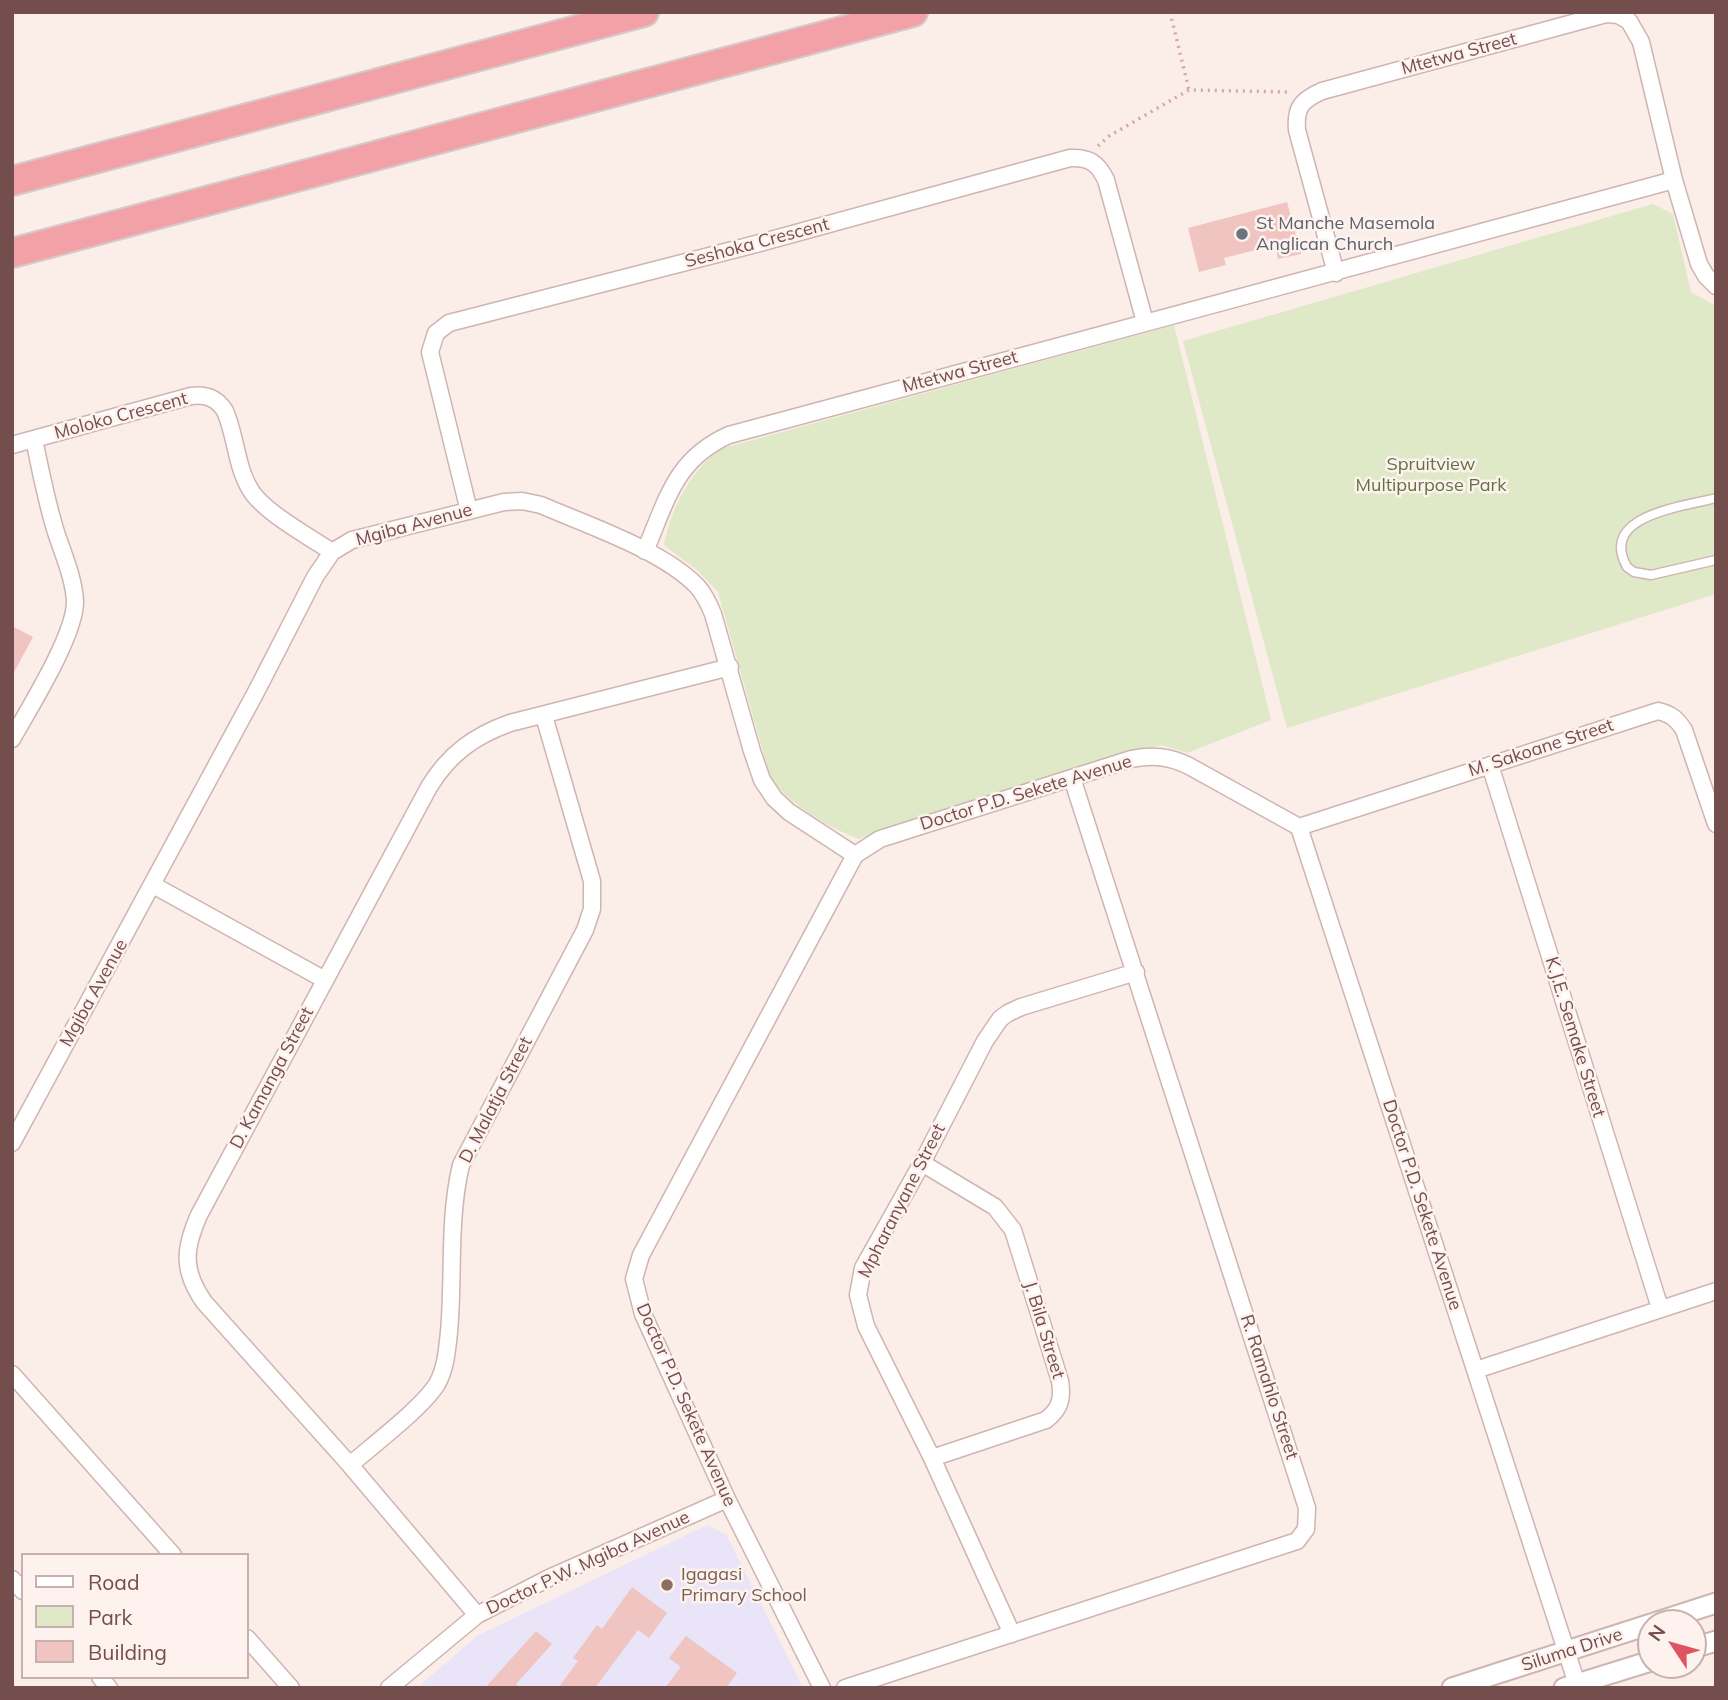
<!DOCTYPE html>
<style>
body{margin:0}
#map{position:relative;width:1728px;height:1700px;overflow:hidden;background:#fbede8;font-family:Mulish,sans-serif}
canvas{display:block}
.frame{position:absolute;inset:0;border:14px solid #744e4d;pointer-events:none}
.legend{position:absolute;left:21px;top:1553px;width:228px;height:126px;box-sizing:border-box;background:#fef2ee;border:2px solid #c7b0ae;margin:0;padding:9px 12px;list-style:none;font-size:21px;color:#744e4d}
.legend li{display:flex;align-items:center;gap:14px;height:35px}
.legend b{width:35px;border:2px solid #c7b0ae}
.north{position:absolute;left:1637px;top:1609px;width:70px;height:70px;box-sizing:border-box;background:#fef2ee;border:2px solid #c7b0ae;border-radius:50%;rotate:306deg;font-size:19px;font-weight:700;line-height:28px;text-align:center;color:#744e4d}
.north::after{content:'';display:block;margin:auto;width:24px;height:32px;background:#de5462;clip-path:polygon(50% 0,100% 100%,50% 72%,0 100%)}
</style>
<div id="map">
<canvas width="1728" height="1700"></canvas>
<div class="frame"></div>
<ul class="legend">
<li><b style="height:9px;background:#fff"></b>Road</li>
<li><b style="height:19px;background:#dfe8c7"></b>Park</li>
<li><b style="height:19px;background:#efc4c1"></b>Building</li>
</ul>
<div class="north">N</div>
</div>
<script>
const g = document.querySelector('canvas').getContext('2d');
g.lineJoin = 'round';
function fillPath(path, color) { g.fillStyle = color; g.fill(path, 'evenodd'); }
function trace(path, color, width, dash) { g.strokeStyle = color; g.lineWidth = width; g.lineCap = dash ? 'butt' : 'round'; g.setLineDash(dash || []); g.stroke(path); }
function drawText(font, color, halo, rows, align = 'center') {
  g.font = font + ' Mulish,sans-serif'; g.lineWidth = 5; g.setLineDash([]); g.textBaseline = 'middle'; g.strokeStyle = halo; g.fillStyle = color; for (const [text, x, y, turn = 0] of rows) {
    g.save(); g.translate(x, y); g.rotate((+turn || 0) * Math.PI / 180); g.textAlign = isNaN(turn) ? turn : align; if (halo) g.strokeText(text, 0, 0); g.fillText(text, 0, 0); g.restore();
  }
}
fillPath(new Path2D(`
 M707,1525L726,1534L803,1688H417L477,1636Z`), '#eae4f8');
fillPath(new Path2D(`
 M1653,204L1673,214L1691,292L1716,306V594L1287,728L1183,341Z
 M1174,325L1271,720L1187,753L1162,745L1117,755L859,839C827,827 794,806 771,780L718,592L697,570L664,545C671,508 690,472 720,449Z`), '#dfe8c7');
fillPath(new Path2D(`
 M1287,202L1301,254L1278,259L1275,245L1224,258L1226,265L1199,272L1188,228Z
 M12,626L33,637L12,676Z
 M632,1587L667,1613L649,1638L638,1630L595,1688H558L578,1661L573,1658L597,1625L602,1629Z
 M536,1631L552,1644L516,1684L521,1688H485Z
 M686,1636L737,1673L726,1688H665L681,1667L669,1658Z`), '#efc4c1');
const service = new Path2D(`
 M1716,498C1683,507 1598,515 1627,567L1634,572L1651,575L1716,560`);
const minor = new Path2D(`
 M1336,273L1297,130C1295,107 1302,100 1322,91L1606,14L1618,15L1629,21L1641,42L1674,180L1699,264L1706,276L1716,286
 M12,445L191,396C206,394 217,398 225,411C236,436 236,466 250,489C262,511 310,537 332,552
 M469,511L430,352L436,333L449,323L756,244L1070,158C1089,157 1098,163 1106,180L1145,322
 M645,551C667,500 675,459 729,435C1044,349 1359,267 1674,180
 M12,739C30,707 75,635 75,602C74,577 62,552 55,529C46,499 40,469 34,439
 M1490,765L1660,1308
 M1299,827L1658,711C1671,714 1677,719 1684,730L1716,824
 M153,885L325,980
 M12,1143L256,692L315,577L332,552L352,540L504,502L522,501L541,505C587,525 662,550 697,586C704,594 709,604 713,614L752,751L762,780L774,798L789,812L855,855
 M922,1163L995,1207L1013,1230L1060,1381C1063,1399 1060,1409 1046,1420L932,1458
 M1476,1370L1716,1291
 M12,1374L173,1555
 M350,1465C373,1445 422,1408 437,1384C446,1368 447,1350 449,1332C454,1277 448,1219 461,1165L585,930L592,909V881L544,716
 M12,1579L23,1591
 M477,1615L350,1465L204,1302C182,1270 184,1249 199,1215L429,787C449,754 474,736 510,723L730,667
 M1012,1634L932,1458L866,1326L858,1295L863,1268L922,1163L985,1041L1000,1019L1008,1013L1021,1007L1136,972
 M247,1638L291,1688
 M100,1677L109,1688
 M389,1688L477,1615L549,1578L727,1499
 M822,1688L727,1499L643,1314L634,1279L641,1255L855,855L880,839L902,832L1131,759C1153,755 1169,756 1189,766L1299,827L1577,1684
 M845,1688L1297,1541L1306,1529L1307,1508L1072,778`);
const tertiary = new Path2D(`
 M1654,1623L1716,1603
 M1693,1648L1716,1641
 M1452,1688L1651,1624
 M1564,1688L1651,1661`);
const motorway = new Path2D(`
 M12,181L644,12
 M12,253L913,12`);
trace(service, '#cfb5b1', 11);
trace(minor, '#cfb5b1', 19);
trace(tertiary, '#cfb5b1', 23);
trace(motorway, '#d5caca', 32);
trace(new Path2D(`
 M1170,12L1189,90
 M1098,146L1109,136L1189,90L1291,92`), '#d4a7a4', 3.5, [2, 5]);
trace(service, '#fff', 8);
trace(minor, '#fff', 16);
trace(tertiary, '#fff', 19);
trace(motorway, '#f2a2a7', 28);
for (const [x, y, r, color] of [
 [1242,234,7,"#6b7280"],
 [667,1585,7,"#8d6e63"]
]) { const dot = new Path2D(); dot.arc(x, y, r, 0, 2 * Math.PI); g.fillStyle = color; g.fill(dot); trace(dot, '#fef2ee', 2.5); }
drawText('18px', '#744e4d', '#fef2ee', [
 ["Mtetwa Street",1459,54,-15],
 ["Seshoka Crescent",757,243,-15],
 ["Mtetwa Street",960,372,-15],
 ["Moloko Crescent",121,416,-15],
 ["Mgiba Avenue",414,525,-15],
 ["M. Sakoane Street",1541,748,-18],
 ["Doctor P.D. Sekete Avenue",1026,793,-17],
 ["Mgiba Avenue",94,993,-61],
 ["K.J.E. Semake Street",1575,1037,73],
 ["D. Kamanga Street",272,1078,-62],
 ["D. Malatja Street",496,1100,-63],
 ["Mpharanyane Street",902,1201,-63],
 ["Doctor P.D. Sekete Avenue",1422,1205,72],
 ["J. Bila Street",1044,1330,73],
 ["R. Ramahlo Street",1269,1387,72],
 ["Doctor P.D. Sekete Avenue",686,1405,66],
 ["Doctor P.W. Mgiba Avenue",588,1563,-25],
 ["Siluma Drive",1572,1650,-18]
]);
drawText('18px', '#5b616d', '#fef2ee', [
 ["St Manche Masemola",1256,224],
 ["Anglican Church",1256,245]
], 'left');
drawText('18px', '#617342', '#fef2ee', [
 ["Spruitview",1431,465],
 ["Multipurpose Park",1431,486]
]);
drawText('18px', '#785e54', '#fef2ee', [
 ["Igagasi",681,1575],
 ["Primary School",681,1596]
], 'left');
</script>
